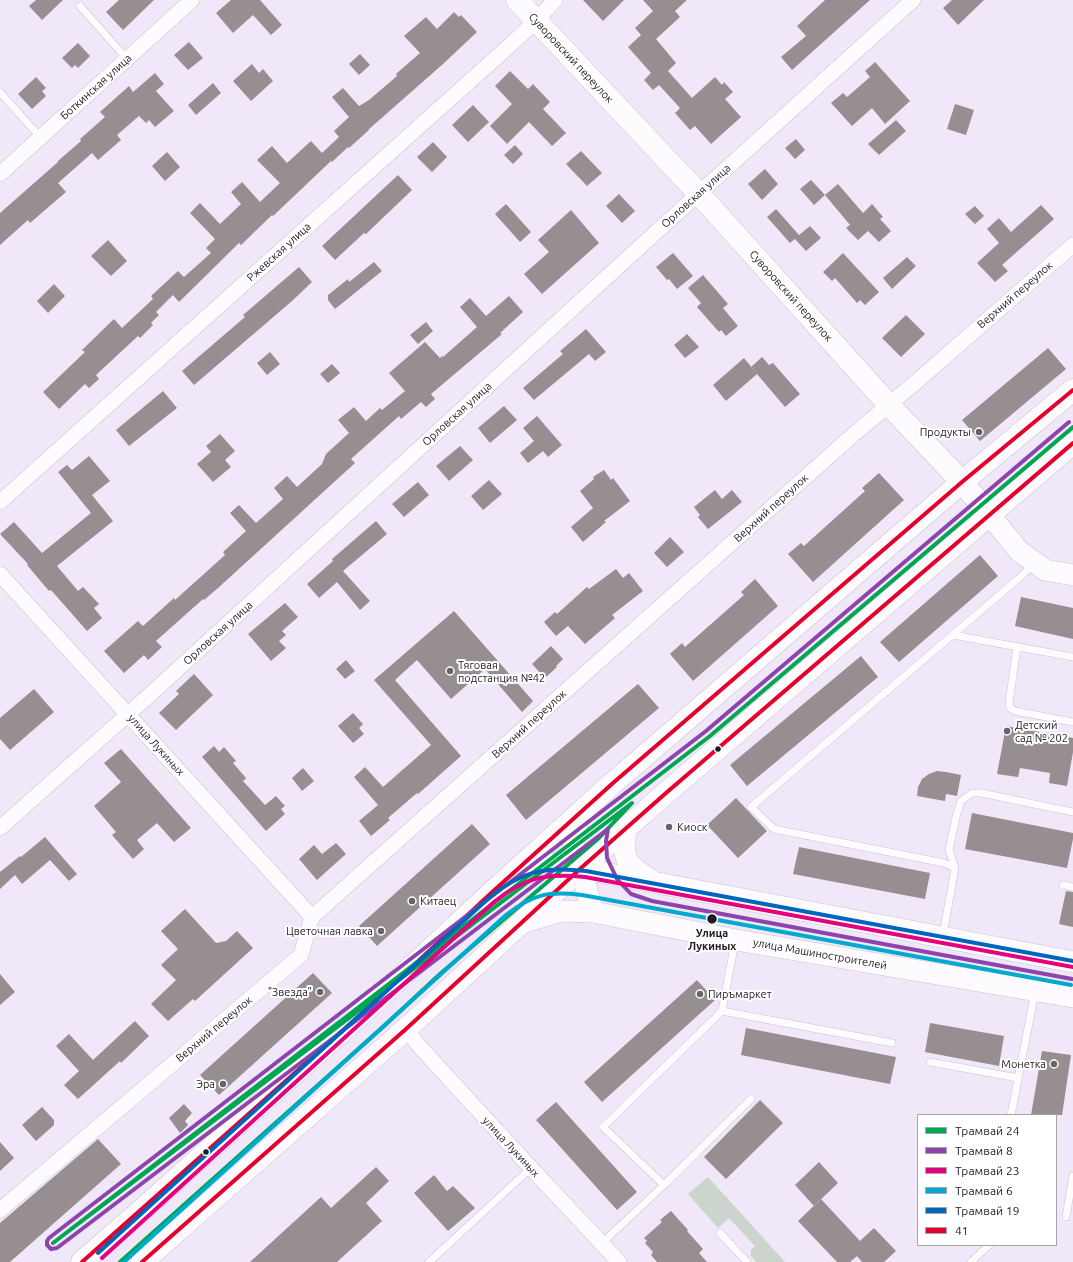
<!DOCTYPE html>
<meta charset="utf-8">
<style>
body{margin:0}
#map{position:relative;width:1073px;height:1262px;overflow:hidden;background:#f0e7f8;font-family:Ubuntu,sans-serif}
canvas{display:block}
.legend{position:absolute;left:917px;top:1114px;width:140px;height:132px;box-sizing:border-box;background:#fff;border:1px solid #a5a3a7;margin:0;padding:5px 7px;list-style:none;font-size:12px;color:#1f1a24}
.legend li{display:flex;align-items:center;gap:8px;height:20px}
.legend b{width:20px;border:1px solid #a5a3a7}
</style>
<div id="map">
<canvas width="1073" height="1262"></canvas>
<ul class="legend">
<li><b style="height:5px;background:#00a651"></b>Трамвай 24</li>
<li><b style="height:5px;background:#8e44ad"></b>Трамвай 8</li>
<li><b style="height:5px;background:#e5007d"></b>Трамвай 23</li>
<li><b style="height:5px;background:#00a9ce"></b>Трамвай 6</li>
<li><b style="height:5px;background:#0065bd"></b>Трамвай 19</li>
<li><b style="height:5px;background:#e4002b"></b>41</li>
</ul>
</div>
<script>
const g = document.querySelector('canvas').getContext('2d');
g.lineJoin = 'round';
function fillPath(path, color) { g.fillStyle = color; g.fill(path, 'evenodd'); }
function trace(path, color, width, dash) { g.strokeStyle = color; g.lineWidth = width; g.lineCap = dash ? 'butt' : 'round'; g.setLineDash(dash || []); g.stroke(path); }
function drawText(font, color, halo, rows, align = 'center') {
  g.font = font + ' Ubuntu,sans-serif'; g.lineWidth = 4; g.setLineDash([]); g.textBaseline = 'middle'; g.strokeStyle = halo; g.fillStyle = color; for (const [text, x, y, turn = 0] of rows) {
    g.save(); g.translate(x, y); g.rotate((+turn || 0) * Math.PI / 180); g.textAlign = isNaN(turn) ? turn : align; if (halo) g.strokeText(text, 0, 0); g.fillText(text, 0, 0); g.restore();
  }
}
fillPath(new Path2D(`
 M708,1177L785,1262H756L751,1256V1250L755,1246L729,1218L718,1228L688,1194Z`), '#cbd4cd');
fillPath(new Path2D(`
 M36,0H63L42,20L29,6Z
 M119,0H154L123,30L106,12Z
 M231,0H260L282,25L271,35L253,15L233,33L216,13Z
 M583,0H624L603,21Z
 M643,0H687L675,11L680,17L656,39L676,63L668,71L692,98L715,77L722,85L724,82L733,92L725,99L741,117L711,144L695,126L690,130L675,113L680,108L659,85L653,90L644,80L651,73L628,47L641,35L635,28L653,11Z
 M825,0H870L792,70L781,57L806,36L797,26Z
 M952,0H984L958,25L943,8Z
 M454,12L459,17L461,15L477,32L443,64L368,130H369L349,148L348,147L332,162L331,161L273,216L272,215L241,245L239,243L179,302L173,295L156,312L159,315L151,323L153,325L140,338L138,336L96,375L99,379L89,388L85,384L59,409L43,392L85,352L82,350L114,319L122,328L153,299L151,296L178,271L184,277L211,253L206,248L215,239L190,213L200,203L220,224L241,204L231,192L242,182L260,202L280,183L257,160L272,146L287,163L311,141L322,153L339,137L334,131L349,117L332,97L343,88L359,106L369,100L397,76L396,74L420,53L404,36L426,17L437,29Z
 M189,42L203,58L188,70L174,55Z
 M78,43L90,56L78,68L75,65L72,68L62,58Z
 M360,54L370,65L359,75L349,64Z
 M875,62L910,101L885,124L872,108L852,126L831,103L843,93L847,97L870,77L865,71Z
 M252,64L259,73L263,69L273,81L251,101L233,81Z
 M510,71L528,89L533,84L550,102L543,109L566,133L552,146L529,122L507,144L490,126L512,104L495,86Z
 M155,73L164,84L156,91L174,111L155,127L149,120L146,123L139,116L117,135L121,140L98,160L92,153L58,183L66,192L30,223L28,220L0,245V213L58,162V161L81,141L80,139L105,117L100,112L129,86L133,92Z
 M36,77L46,88L42,91L46,96L32,109L18,94Z
 M213,83L221,93L196,115L188,105Z
 M955,104L974,110L966,135L947,129Z
 M473,105L489,122L468,142L452,125Z
 M896,120L906,131L879,155L868,144Z
 M796,139L805,150L795,159L785,148Z
 M433,142L447,157L432,172L417,157Z
 M515,145L523,154L513,164L504,155Z
 M581,151L602,173L587,186L566,164Z
 M167,152L180,167L165,181L152,166Z
 M765,169L778,184L762,200L748,184Z
 M398,175L412,190L366,234L364,233L335,260L322,246Z
 M811,180L825,195L814,205L800,189Z
 M838,184L863,213L872,204L883,217L880,219L891,231L879,242L868,231L858,240L846,228L850,225L825,195Z
 M619,194L635,211L622,223L606,206Z
 M506,204L531,232L520,242L495,214Z
 M1041,205L1054,219L1002,265L1008,271L995,282L977,263L999,243L987,229L999,218L1011,232Z
 M975,206L984,216L975,224L965,214Z
 M776,209L799,235L810,226L821,238L806,251L795,239L790,243L767,217Z
 M571,210L599,243L542,294L524,274L549,252L538,240Z
 M108,240L127,261L111,276L91,256Z
 M673,253L693,276L677,289L669,279L667,280L656,267Z
 M843,253L879,292L865,305L860,300L857,303L835,278L832,281L823,272Z
 M907,257L916,266L892,289L883,278Z
 M374,262L382,271L335,309L328,300V295L348,279L349,282Z
 M299,267L312,282L292,301L194,385L182,371L245,317L243,315Z
 M703,275L728,304L723,308L738,326L726,336L721,330L719,332L697,307L701,303L688,288Z
 M54,284L65,296L48,313L37,301Z
 M509,296L523,312L500,333L502,334L431,394L435,399L426,407L421,402L401,419L399,416L351,459L355,463L218,588L204,600L203,599L156,641L162,647L148,660L144,655L124,673L104,651L138,621L143,626L174,598L175,600L225,555L223,552L246,531L230,513L239,505L256,523L283,499L274,488L287,476L297,487L322,464L326,454L349,433L338,420L354,407L366,421L380,408L382,410L405,391L389,373L425,342L440,358L442,356L443,357L477,327L460,307L470,298L486,316Z
 M906,315L925,334L901,357L882,338Z
 M426,322L433,331L418,344L410,335Z
 M586,329L606,352L595,361L589,354L534,400L523,388L563,354L560,351Z
 M687,334L699,347L685,358L674,345Z
 M1048,348L1066,369L980,441L962,420Z
 M270,352L280,364L267,375L257,363Z
 M762,357L769,365L773,363L800,394L785,407L751,367Z
 M744,358L757,374L726,401L713,385Z
 M332,364L340,373L328,383L320,374Z
 M163,391L177,408L129,446L116,430Z
 M504,406L517,420L490,443L478,428Z
 M537,416L562,445L548,457L543,451L528,463L520,453L534,441L523,428Z
 M220,434L235,451L225,460L231,467L213,482L197,464L211,452L206,446Z
 M460,446L473,460L449,481L436,466Z
 M89,456L110,481L92,495L113,521L57,566L78,591L83,587L99,604L94,608L102,618L87,631L51,590L49,591L27,565L28,564L0,534L14,522L42,553L91,513L58,472L67,465L72,470Z
 M604,470L611,480L613,478L630,501L604,521L606,522L583,542L571,527L593,508L580,491L594,479L593,477Z
 M879,473L904,500L813,582L788,554L801,543L804,546L865,491L862,488Z
 M489,480L502,494L483,510L471,496Z
 M418,482L429,495L404,517L392,504Z
 M715,490L722,499L732,490L742,502L708,529L698,517L700,515L694,507Z
 M376,521L387,534L343,571L370,601L360,610L337,582L319,598L307,584L333,561L332,559Z
 M670,537L684,552L667,567L654,553Z
 M980,555L998,576L899,662L880,642Z
 M616,569L623,578L629,573L643,591L612,615L615,618L585,644L568,626L556,636L544,622L555,612L557,614L587,587L589,589Z
 M755,579L778,606L693,681L670,654L682,643L685,647L744,595L741,592Z
 M1021,597L1073,608V639L1015,626Z
 M285,603L298,617L282,631L286,635L279,641L286,648L271,661L248,634Z
 M454,611L533,701L522,712L485,669L451,699L417,660L395,680L461,756L418,794L417,793L388,818L390,820L371,836L359,821L378,805L354,777L365,767L383,787L431,745L374,680Z
 M551,646L563,659L556,666L557,667L545,678L532,664Z
 M861,656L878,677L747,786L730,765Z
 M346,660L355,671L345,679L336,669Z
 M194,674L213,695L176,730L159,713L179,694L176,691Z
 M638,684L659,708L526,820L506,795Z
 M34,689L54,712L10,750L0,739V718Z
 M353,713L363,724L359,728L364,734L353,743L338,726Z
 M1006,726L1073,738V752L1067,786L1049,783L1050,773L1020,768L1018,777L997,774Z
 M214,746L219,752L224,747L236,761L233,763L246,778L243,781L265,805L276,796L285,806L281,809L285,814L266,831L202,757Z
 M121,749L191,828L174,842L157,823L137,840L144,849L133,859L112,835L116,832L94,806L121,782L104,763Z
 M303,768L314,781L302,791L292,778Z
 M937,771L946,772L961,775L957,796L946,794L945,801L917,796L918,787L922,779L929,774Z
 M736,798L767,831L738,858L707,825Z
 M972,813L1073,833V839L1067,868L965,849Z
 M472,824L490,844L377,946L359,926Z
 M45,837L77,874L69,881L50,860L22,884L15,875L0,889V872L20,856L21,857Z
 M336,843L346,854L317,880L299,859L314,845L322,854Z
 M799,847L930,873L925,899L793,874Z
 M1066,891L1073,892V927L1059,924Z
 M185,909L216,943L226,941L237,931L253,948L195,1001L193,999L168,1021L151,1004L176,980L161,965L178,949L161,931Z
 M313,973L332,993L219,1095L200,1075Z
 M0,974L15,992L0,1005Z
 M697,980L715,1000L602,1102L584,1082Z
 M135,1021L149,1036L121,1063L120,1061L78,1099L64,1085L79,1071L56,1046L69,1034L93,1060Z
 M930,1023L1004,1036L999,1066L925,1052Z
 M746,1028L896,1057L890,1084L741,1055Z
 M1042,1051L1071,1055L1062,1115H1031Z
 M760,1100L783,1123L726,1179L704,1157Z
 M556,1102L637,1192L617,1210L536,1120Z
 M184,1104L192,1113L185,1121L188,1125L180,1133L169,1118Z
 M42,1107L54,1120V1125L36,1141L22,1125Z
 M98,1139L121,1164L10,1262H0V1223Z
 M0,1142L14,1158L0,1171Z
 M819,1162L838,1183L814,1206L795,1185Z
 M376,1167L389,1181L366,1203L382,1221L337,1262H250L321,1197L331,1208Z
 M434,1175L447,1191L453,1186L475,1208L448,1231L414,1193Z
 M821,1199L860,1241L874,1228L896,1251L884,1262H862L857,1256L850,1262H837L798,1221Z
 M671,1211L688,1230L687,1231L703,1249L699,1253L707,1262H657L651,1255L653,1252L645,1243L647,1241L644,1238L662,1222L660,1220Z`), '#968e90');
const lane = new Path2D(`
 M80,6L127,59
 M0,92L40,137
 M953,635L1073,657
 M1017,647L1009,703L1010,708L1015,711L1073,722
 M955,868L949,850L956,817L961,801L972,793H981L1073,812
 M1063,885L1073,887
 M943,935L955,868L944,863L774,829L751,807L1018,579L1034,564
 M722,1011L892,1043
 M930,1062L1018,1078
 M1011,1115L1035,992
 M664,1185L603,1127L722,1011L735,942
 M1066,1217L1073,1176
 M720,1233L747,1262
 M602,1243L664,1185L751,1099
 M429,1262L531,1168
 M971,1262L989,1245`);
const street = new Path2D(`
 M0,174L192,0
 M0,502L508,47L536,21L555,0
 M0,574L312,917
 M0,828L144,700L665,224L913,0
 M406,1029L420,1047L531,1168L619,1262
 M0,1210L301,955L312,917L854,434L916,382L1073,245`);
const secondary = new Path2D(`
 M989,514L1019,551L1045,570L1073,575
 M579,814L573,842L593,912
 M626,829C622,859 625,864 651,880
 M528,860L605,873L1073,962
 M522,923L561,911L593,912L736,940L1073,997`);
const primary = new Path2D(`
 M517,0L699,194L889,405L962,482L989,514
 M82,1262L144,1208L369,1007L489,895L613,783L962,482L1073,390
 M142,1262L406,1029L581,868L666,793L1073,443`);
trace(lane, '#cac4d0', 8);
trace(street, '#cac4d0', 16);
trace(secondary, '#cac4d0', 22);
trace(primary, '#cac4d0', 23);
trace(lane, '#fdfbfe', 7);
trace(street, '#fdfbfe', 15);
trace(secondary, '#fdfbfe', 21);
trace(primary, '#fdfbfe', 22);
trace(new Path2D(`
 M82,1262L369,1007L489,895L613,783L962,482L1073,390
 M142,1262L406,1029L581,868L666,793L1073,443`), '#e4002b', 4);
trace(new Path2D(`
 M120,1262L384,1026L440,974L599,838L632,803L53,1243L710,736L1073,427`), '#00a651', 4);
trace(new Path2D(`
 M1069,422L706,731L49,1238L47,1241V1245L51,1249L57,1248L608,829L606,841L607,858L617,879L631,894L652,901L1072,979`), '#8e44ad', 4);
trace(new Path2D(`
 M102,1258L494,902C525,877 546,873 585,877L1073,967`), '#e5007d', 4);
trace(new Path2D(`
 M124,1262L506,915C533,894 548,891 582,895L1071,985`), '#00a9ce', 4);
trace(new Path2D(`
 M98,1253L490,897C522,871 545,866 586,871L1073,961`), '#0065bd', 4);
for (const [x, y, r, color] of [
 [979,432,4,"#68626e"],
 [450,671,4,"#68626e"],
 [1007,731,4,"#68626e"],
 [718,749,3.5,"#1f1a24"],
 [669,827,4,"#68626e"],
 [412,901,4,"#68626e"],
 [712,919,5.5,"#1f1a24"],
 [381,931,4,"#68626e"],
 [320,992,4,"#68626e"],
 [700,994,4,"#68626e"],
 [1054,1064,4,"#68626e"],
 [223,1084,4,"#68626e"],
 [206,1152,3.5,"#1f1a24"]
]) { const dot = new Path2D(); dot.arc(x, y, r, 0, 2 * Math.PI); g.fillStyle = color; g.fill(dot); trace(dot, '#fff', 1.5); }
drawText('11px', '#1f1a24', '#fff', [
 ["Суворовский переулок",571,58,47],
 ["Боткинская улица",96,87,-42],
 ["Орловская улица",696,196,-42],
 ["Ржевская улица",279,252,-42],
 ["Верхний переулок",1015,295,-41],
 ["Суворовский переулок",791,296,48],
 ["Орловская улица",457,414,-42],
 ["Верхний переулок",771,508,-42],
 ["Орловская улица",218,633,-42],
 ["Верхний переулок",529,724,-42],
 ["улица Лукиных",156,745,48],
 ["улица Машиностроителей",820,954,10],
 ["Верхний переулок",214,1029,-40],
 ["улица Лукиных",511,1147,47]
]);
drawText('11px', '#1f1a24', '#fff', [
 ["Продукты",971,432],
 ["Тяговая",458,665,"left"],
 ["подстанция №42",458,678,"left"],
 ["Детский",1015,725,"left"],
 ["сад № 202",1015,738,"left"],
 ["Киоск",677,827,"left"],
 ["Китаец",420,901,"left"],
 ["Цветочная лавка",373,931],
 ["\"Звезда\"",312,992],
 ["Пиръмаркет",708,994,"left"],
 ["Монетка",1046,1064],
 ["Эра",215,1084]
], 'right');
drawText('bold 11px', '#1f1a24', '#fff', [
 ["Улица",712,933],
 ["Лукиных",712,946]
]);
</script>
